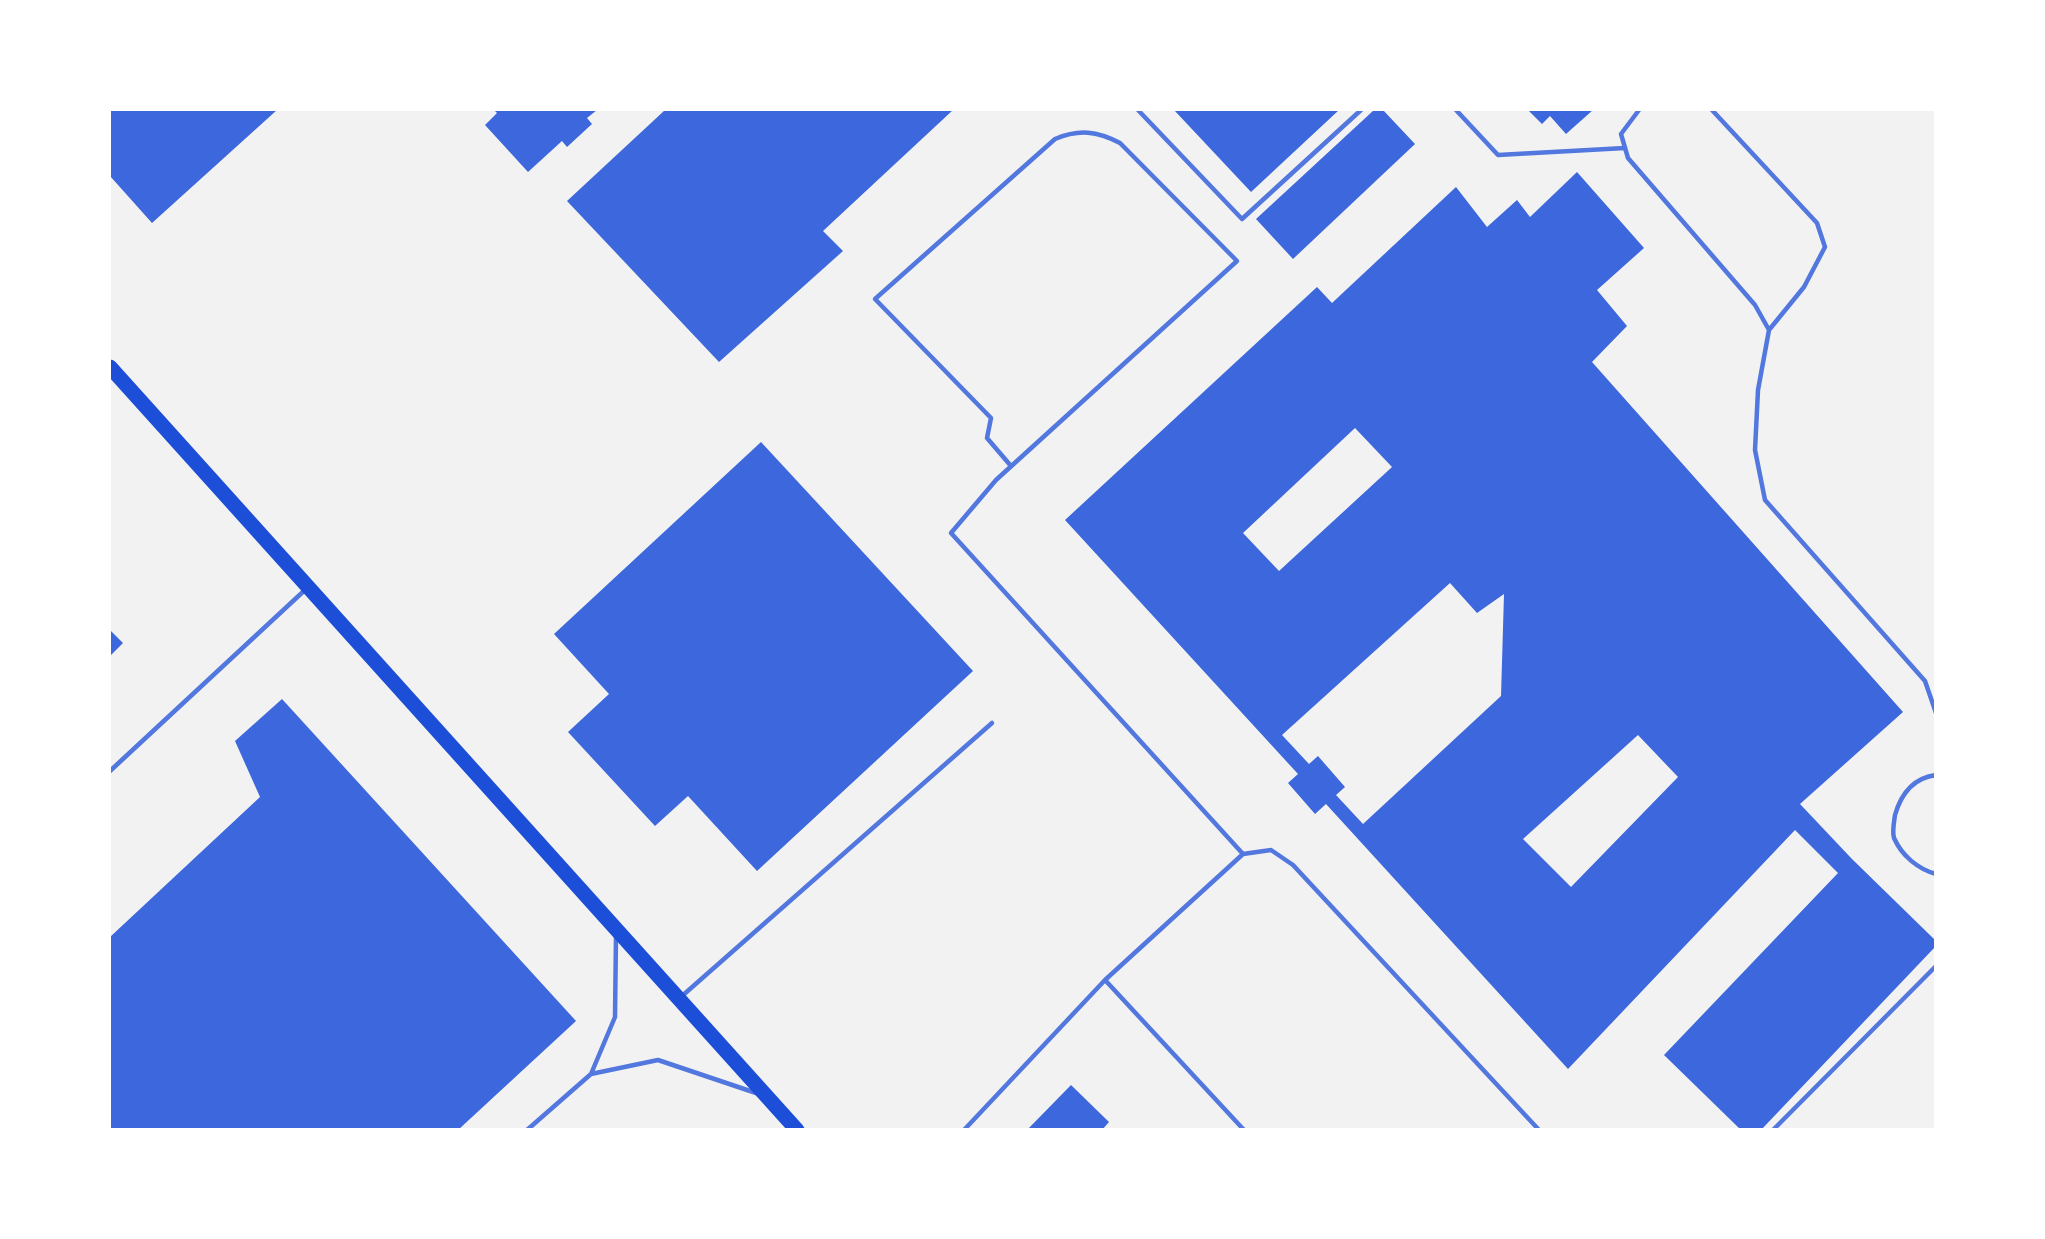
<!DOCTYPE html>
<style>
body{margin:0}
#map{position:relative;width:2045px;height:1239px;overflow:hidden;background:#f2f2f2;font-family:Helvetica,sans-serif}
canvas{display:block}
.frame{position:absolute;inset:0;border:111px solid #fff;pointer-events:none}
</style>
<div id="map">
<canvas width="2045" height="1239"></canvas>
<div class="frame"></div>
</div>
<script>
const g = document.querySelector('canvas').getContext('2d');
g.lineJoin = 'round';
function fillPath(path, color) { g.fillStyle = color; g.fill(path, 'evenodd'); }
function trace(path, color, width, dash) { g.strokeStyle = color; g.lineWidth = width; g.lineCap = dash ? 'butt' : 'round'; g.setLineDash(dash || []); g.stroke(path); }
fillPath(new Path2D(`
 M110,110H277L152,223L110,176Z
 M494,110H597L587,118L592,124L567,147L562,141L528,172L485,125L497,113Z
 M665,110H953L823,231L843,251L719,362L567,201Z
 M1174,110H1339L1251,192Z
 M1374,110H1383L1415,144L1293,259L1256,219Z
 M1528,110H1593L1566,134L1550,116L1542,124Z
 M1577,172L1644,248L1597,290L1627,326L1592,362L1903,712L1800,804L1852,859L1935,940V947L1761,1130H1741L1664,1055L1838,873L1795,830L1568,1069L1326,804L1315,814L1288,783L1298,774L1065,520L1317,287L1332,303L1456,187L1487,227L1517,200L1530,217ZM1355,428L1392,467L1279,571L1243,533ZM1450,583L1477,613L1504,594L1501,696L1363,824L1336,795L1345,787L1318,756L1309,764L1282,735ZM1638,735L1678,777L1571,887L1523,839Z
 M761,442L973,671L757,871L688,796L655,826L568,732L609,694L554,634Z
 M110,630L123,643L110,656Z
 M282,699L576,1021L458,1130H110V937L260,797L235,741Z
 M1071,1085L1109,1122L1102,1130H1027Z`), '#3d67dc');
trace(new Path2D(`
 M1138,110L1242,219L1361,110
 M1456,110L1498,155L1625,148
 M1639,110L1621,134L1628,158L1755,305L1769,330
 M1712,110L1817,223L1825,247L1804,287L1769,330L1758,390L1755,450L1765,500L1925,681L1936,713
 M1011,466L987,438L991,418L875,299L1055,139C1079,129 1097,131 1120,143L1237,261L996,480L951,533L1243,854
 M110,771L306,589
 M1936,775C1913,778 1901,794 1895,815C1894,822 1892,832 1894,838C1902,856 1918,869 1936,874
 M1105,980L1244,1130
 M682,996L992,723
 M591,1074L658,1060L756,1093
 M527,1130L591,1074L615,1017L616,935
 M964,1130L1105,980L1243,854L1271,850L1293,865L1539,1130
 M1773,1130L1936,966`), '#5277de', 4.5);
trace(new Path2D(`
 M110,367L797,1130`), '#1d4ed8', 15);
</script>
